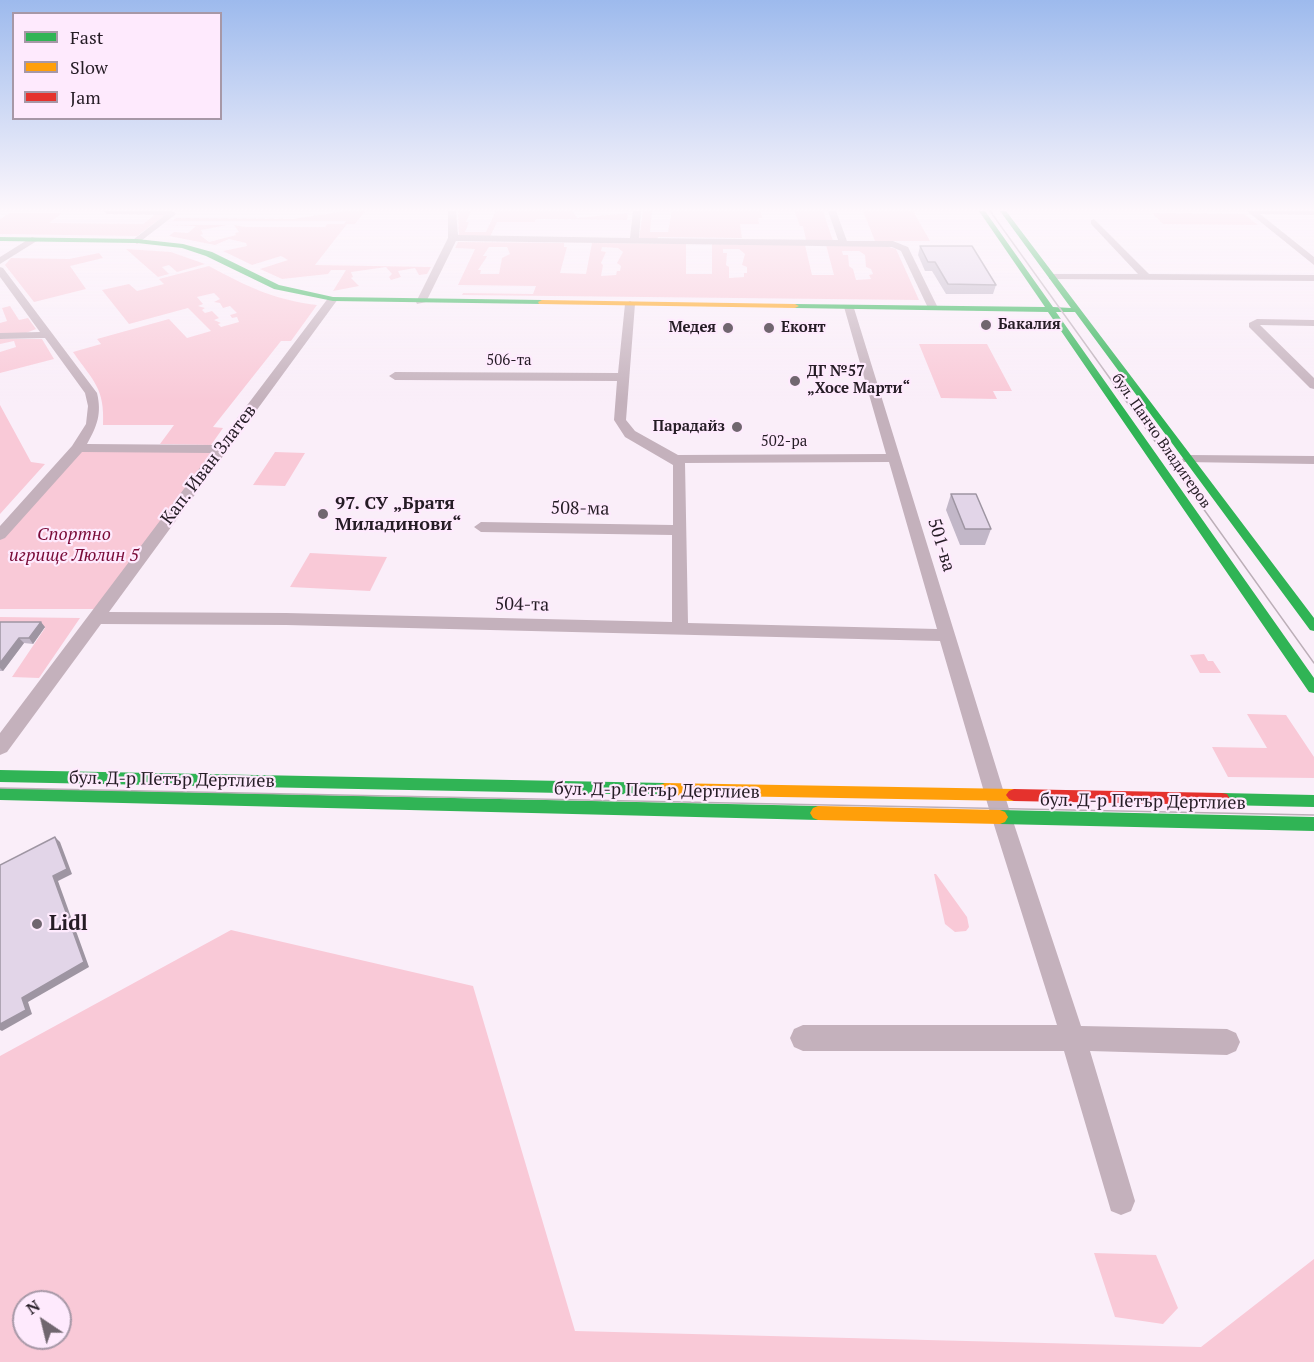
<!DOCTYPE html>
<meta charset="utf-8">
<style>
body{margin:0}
#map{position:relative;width:1314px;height:1362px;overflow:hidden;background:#faeef9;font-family:"PT Serif",serif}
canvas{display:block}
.legend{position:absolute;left:12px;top:12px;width:210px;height:108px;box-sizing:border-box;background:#feeafd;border:2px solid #a798a7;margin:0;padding:8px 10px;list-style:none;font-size:18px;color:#251c25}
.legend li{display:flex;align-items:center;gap:12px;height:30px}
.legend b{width:30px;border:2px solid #a798a7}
.north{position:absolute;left:12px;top:1290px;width:60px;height:60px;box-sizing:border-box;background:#feeafd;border:2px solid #a798a7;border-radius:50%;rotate:325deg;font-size:16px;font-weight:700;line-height:24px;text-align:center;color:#251c25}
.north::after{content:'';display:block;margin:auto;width:21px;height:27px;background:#70666f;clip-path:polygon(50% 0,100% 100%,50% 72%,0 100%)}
</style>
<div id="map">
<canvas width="1314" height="1362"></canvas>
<ul class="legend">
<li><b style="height:8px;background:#30b455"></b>Fast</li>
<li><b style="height:8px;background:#ff9f0a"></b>Slow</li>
<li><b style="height:8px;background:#e5322d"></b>Jam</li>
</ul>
<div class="north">N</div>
</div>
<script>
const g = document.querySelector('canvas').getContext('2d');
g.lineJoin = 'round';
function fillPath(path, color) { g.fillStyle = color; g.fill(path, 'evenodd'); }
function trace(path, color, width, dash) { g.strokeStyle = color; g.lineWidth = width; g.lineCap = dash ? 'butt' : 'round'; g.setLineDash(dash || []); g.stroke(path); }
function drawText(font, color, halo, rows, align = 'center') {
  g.font = font + ' "PT Serif",serif'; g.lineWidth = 4.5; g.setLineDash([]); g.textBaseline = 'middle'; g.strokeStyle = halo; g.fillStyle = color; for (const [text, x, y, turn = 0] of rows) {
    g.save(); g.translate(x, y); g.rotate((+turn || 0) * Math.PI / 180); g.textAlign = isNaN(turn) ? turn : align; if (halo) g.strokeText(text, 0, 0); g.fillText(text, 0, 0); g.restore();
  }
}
fillPath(new Path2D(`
 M346,211H365L355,224H347L315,265L431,267L427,274L419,275L415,268L398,271L401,277L391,280L389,277L392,274L386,267L351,272L353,277L351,278L359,286L333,291L346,270H331L328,274L282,279L260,269L288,260L281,256L252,265L223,251L247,246L246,243L229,239L215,245L169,236L174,232L188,233L196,226L168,225H227L201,230L203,234L200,235L209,242L236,235L235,233L239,232L234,225L246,227H325L327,224H344L346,221H172L176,218L293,219Z
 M458,211H471L466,222H469L465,232H486L496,211H572L577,218L628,213L627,220L536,219L535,222H497L490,237H459Z
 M643,211H652L650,232H668L672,211H777H761L762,218H758L759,224H740L742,238L658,237L657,240L639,239Z
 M794,211H823L833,241L806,240L803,226H800Z
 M863,211H913L930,241H875Z
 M10,213H62L49,223L143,224L156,214L165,215L137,236L0,234V219Z
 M1152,213L1244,214L1258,225L1163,224Z
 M458,242L564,243V247H567L560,273L586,274L592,243L686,244V274H712V244L805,245L812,275H834L826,245L886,246L896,249L919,300L462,295L463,293L533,294L536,286L458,285L475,249L455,248ZM489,247H507L510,254L502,258L499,274H480L481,270H478L486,258L487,256H483ZM602,247L618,248L623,252L617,263L621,266L620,271H617L616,275L601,276L603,265L601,263L606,252L601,251ZM723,249H739L745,254L742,265L747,267V273H744V277L729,278V267L726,265L727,253H723ZM842,251H859L865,255L866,267L871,269L873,274L869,275L871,279L856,280L853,269L849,266L848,255H843Z
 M126,249L171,252L205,264L177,272L169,265L162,267L169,274L158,277Z
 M99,253L103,258L70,266L86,289L34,302L5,265L11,258L69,259Z
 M209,266C246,286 274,300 317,305L291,341H281L213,427L223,428L211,445L160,444L174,425H103C105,388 93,381 73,352L101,344L97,339L169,319L187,338L211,331L188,308L129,324L102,290L129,284L137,291L164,284L159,279ZM214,293L220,299L214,302L220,303L223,308L230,306L237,313L230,315L232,318L237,317L239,322L221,327L218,324L221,323L214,320L219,318L212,311L205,313L202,310L205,308L198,306L203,304L197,297Z
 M10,306L19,320L28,318L36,329L26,333H0V323L7,321L2,308Z
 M0,339H42L54,359L0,373V352L16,347L14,341L0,344Z
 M919,344H987L1012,391H993L997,399L941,398Z
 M0,405L31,462L45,464L0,514Z
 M78,448L222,449L102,609H0V535Z
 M275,452L305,453L285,486L253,485Z
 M310,553L387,557L370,591L290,587Z
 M0,617L80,618L39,678L12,677L45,628L0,627Z
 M1204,654L1208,661H1213L1221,673H1200L1190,655Z
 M1247,714L1286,715L1314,757V778L1228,777L1212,747L1267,748Z
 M934,874H936L967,917L969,927L966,931L955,932L945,924Z
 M231,930L473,986L575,1331L1201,1347L1314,1259V1362H0V1056ZM24,1302H60V1338H24Z
 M1094,1253L1156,1255L1178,1308L1163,1324L1115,1317Z`), '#f9c9d7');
fillPath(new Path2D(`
 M103,211H171L176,214L137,244L132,241L134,239L165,215L107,214Z
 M448,211H456L458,235L630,238L633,211H641L639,238L838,240L828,211H836L847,241H893L908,247L938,308L937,310H929L901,251L892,247L456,241L426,302L417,304L416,302L448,238Z
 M1247,211H1314V215L1260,214L1314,257V265Z
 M1094,219L1149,274L1314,275V281L1049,279V275L1053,274H1138L1091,224V220Z
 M32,237L40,239L0,264V257Z
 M0,267L3,268L97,393C102,414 97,426 87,444L217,445L329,297L338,299L109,612L286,613L672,622V535L481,532L474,527L481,522L673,525V465L625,437L614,420L617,381L395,380L389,376L395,372L618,373L625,304L630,301L635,304L626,420L635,431L678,455L886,454L844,307L845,305H853L1009,809L1081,1026L1227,1029L1236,1033L1240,1042L1236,1051L1227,1055L1090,1051L1135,1201L1131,1211L1121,1215L1111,1211L1064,1051H803L794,1047L790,1038L794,1029L803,1025H1057L989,809L940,641L286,625L101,624L7,752L0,755V733L211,453L82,452L5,538L0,540V526L72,446L86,424L88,406L85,393L45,338L0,339V333L40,332L0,277ZM889,462L937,629L688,623L685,463Z
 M1257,319L1314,320V326L1260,325L1314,378V389L1310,388L1249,327V323Z
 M1189,455L1314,456V464L1184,462L1182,459Z`), '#c4b1bc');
fillPath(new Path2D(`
 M979,211H985L1053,307L1071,308L1000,211H1006L1314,618V631L1310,630L1075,312H1056L1314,678V693L1309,692L1048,312L795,308L791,306L795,304L1045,307Z
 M0,237L137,239L183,244L212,252L279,285L333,297L542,300L546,302L542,304L333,301L274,289L206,256L182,248L137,243L0,241Z
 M0,770L665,783L670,785L673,789L670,793L665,795L0,782Z
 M0,788L818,806L823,808L826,813L823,818L818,820L0,800Z
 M1222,793L1314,795V807L1222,805L1217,804L1214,799L1217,794Z
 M1000,810L1314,817V831L1000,824L995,822L992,817L995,812Z`), '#30b455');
fillPath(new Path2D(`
 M542,300L795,304L799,306L795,308L539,304L538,302Z
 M665,783L1014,789L1019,791L1022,795L1019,799L1014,801L665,795L660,793L657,789L660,785Z
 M818,806L1000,810L1005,812L1008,817L1005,822L1000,824L818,820L813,818L810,813L813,808Z`), '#ff9f0a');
fillPath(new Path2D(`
 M1014,789L1222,793L1227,794L1230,799L1227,804L1222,805L1014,801L1009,799L1006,795L1009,791Z`), '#e5322d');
trace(new Path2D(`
 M990,211L1314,663
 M0,788L1314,815`), '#bcafb8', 1.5);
fillPath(new Path2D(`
 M920,246L996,285L993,294H946L932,271H925L918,255Z
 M951,494L991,529L985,545H960L946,510Z
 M0,622L45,627L33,644L24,643L3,671H0Z`), '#c2b7c8');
fillPath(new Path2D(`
 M41,622L45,627L33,644L29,638Z
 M19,638L24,643L3,671L0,668V663Z
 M55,837L60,842L72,874L58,881L89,967L28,1002L32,1014L2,1031L0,1030V1024L22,998L53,876Z`), '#9e95a2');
const building = new Path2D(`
 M920,246H972L996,285L948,284L935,262H928Z
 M951,494H976L991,529H965Z
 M0,622H41L29,638H19L0,663Z
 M55,837L67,869L53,876L84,962L22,998L26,1010L0,1024V865Z`);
fillPath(building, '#e2d5e8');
trace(building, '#9e95a2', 1.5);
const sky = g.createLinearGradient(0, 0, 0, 402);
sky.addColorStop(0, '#9dbaed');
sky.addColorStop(0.52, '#fdf7fc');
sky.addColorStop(1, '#fdf7fc00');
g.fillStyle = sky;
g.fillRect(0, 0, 1314, 402);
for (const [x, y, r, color] of [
 [986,325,6,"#70666f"],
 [728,328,6,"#70666f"],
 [769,328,6,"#70666f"],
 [795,381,6,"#70666f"],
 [737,427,6,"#70666f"],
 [323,514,6,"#70666f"],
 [37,924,6,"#70666f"]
]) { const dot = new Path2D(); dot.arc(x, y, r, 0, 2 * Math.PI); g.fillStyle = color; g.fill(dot); trace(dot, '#feeafd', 2); }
drawText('bold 15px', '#251c25', '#feeafd', [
 ["Бакалия",998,325],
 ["Медея",716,328,"right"],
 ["Еконт",781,328],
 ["ДГ №57",807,372],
 ["„Хосе Марти“",807,389],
 ["Парадайз",725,427,"right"]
], 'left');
drawText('15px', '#251c25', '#feeafd', [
 ["506-та",509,361],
 ["бул. Панчо Владигеров",1161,441,55],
 ["502-ра",784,442]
]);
drawText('18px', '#251c25', '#feeafd', [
 ["Кап. Иван Златев",209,465,-53],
 ["508-ма",580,509,1],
 ["501-ва",941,545,73],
 ["504-та",522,605,1],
 ["бул. Д-р Петър Дертлиев",172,780,1],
 ["бул. Д-р Петър Дертлиев",657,791,1],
 ["бул. Д-р Петър Дертлиев",1143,802,1]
]);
drawText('bold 18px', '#251c25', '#feeafd', [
 ["97. СУ „Братя",335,504],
 ["Миладинови“",335,525]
], 'left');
drawText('italic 18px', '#790a37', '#feeafd', [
 ["Спортно",74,535],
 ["игрище Люлин 5",74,556]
]);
drawText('bold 21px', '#251c25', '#feeafd', [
 ["Lidl",49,924]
], 'left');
</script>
